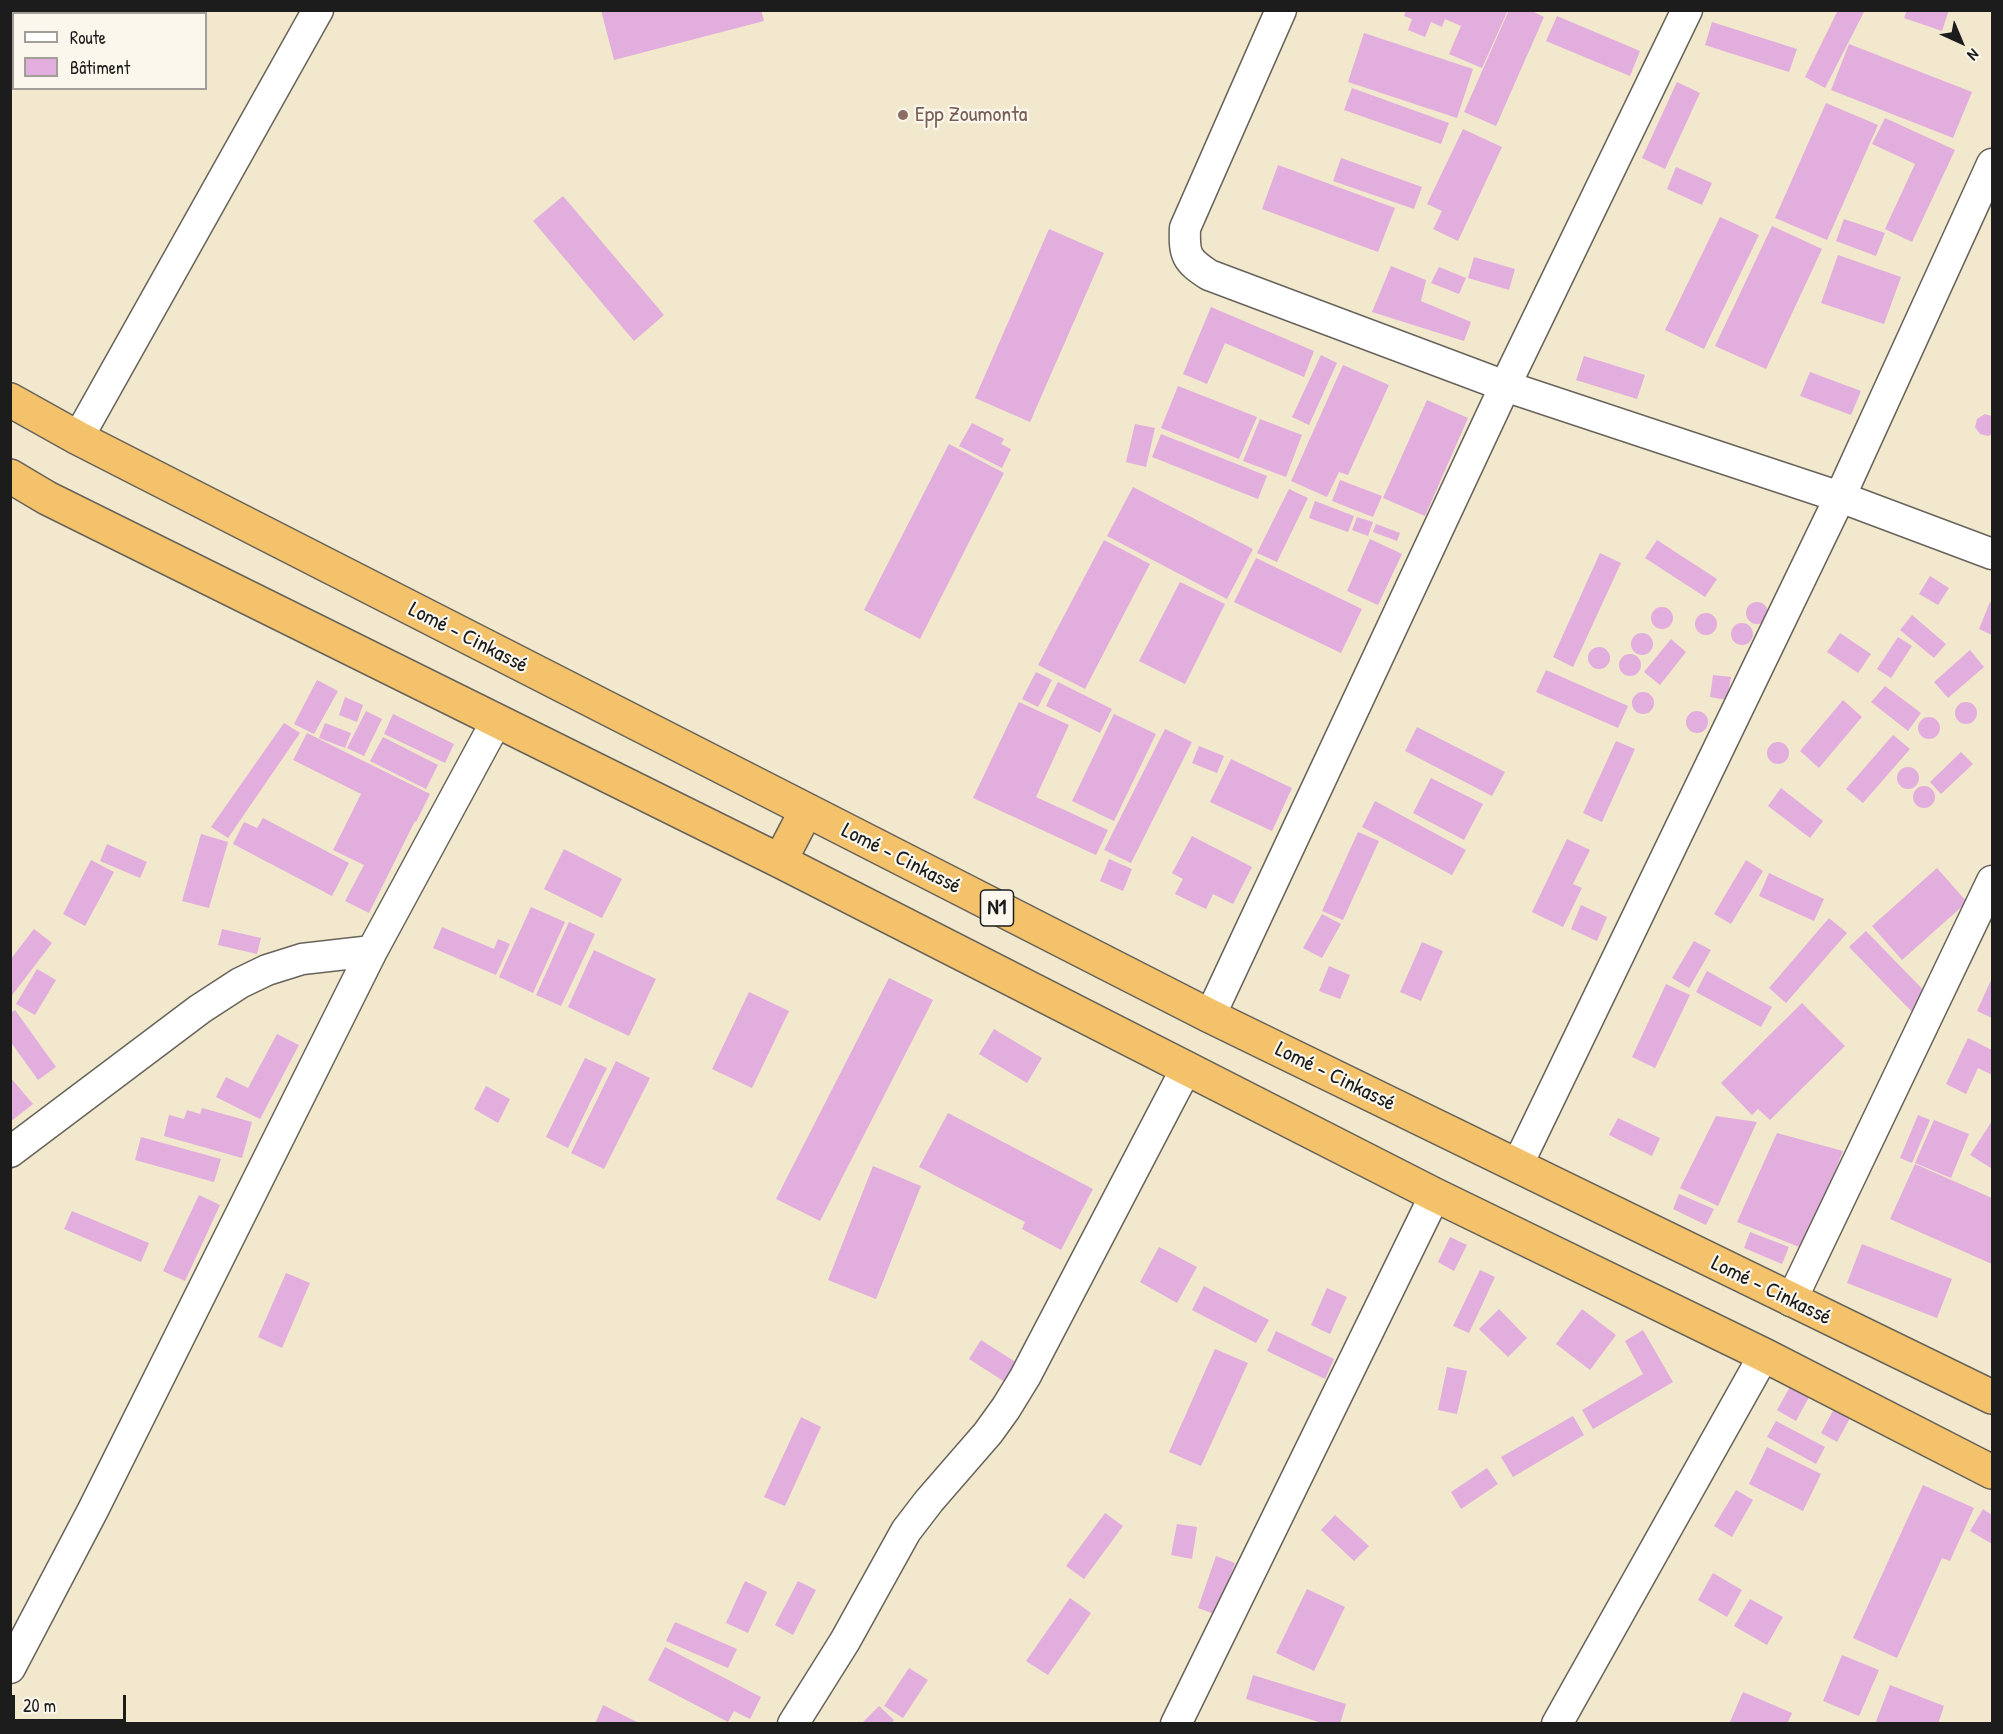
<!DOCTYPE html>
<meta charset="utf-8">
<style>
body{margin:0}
#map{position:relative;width:2003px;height:1734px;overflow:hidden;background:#f1e8cd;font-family:"Patrick Hand",sans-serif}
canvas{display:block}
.frame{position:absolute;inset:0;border:12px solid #1c1c1c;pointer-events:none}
.legend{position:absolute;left:12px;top:12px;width:195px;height:78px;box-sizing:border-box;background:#fbf7ec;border:2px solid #a29f99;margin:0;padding:8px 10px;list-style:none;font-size:18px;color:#1c1c1c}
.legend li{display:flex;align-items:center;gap:12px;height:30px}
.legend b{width:30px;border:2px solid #a29f99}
.north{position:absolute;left:1931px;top:12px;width:60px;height:60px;-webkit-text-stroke:4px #fbf7ec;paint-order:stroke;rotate:136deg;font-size:16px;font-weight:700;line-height:24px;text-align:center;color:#1c1c1c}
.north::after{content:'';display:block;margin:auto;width:21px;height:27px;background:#1c1c1c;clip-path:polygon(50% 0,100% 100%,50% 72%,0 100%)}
.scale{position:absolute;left:12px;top:1695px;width:114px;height:27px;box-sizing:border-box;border:3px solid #1c1c1c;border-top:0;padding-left:8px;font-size:18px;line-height:21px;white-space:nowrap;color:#1c1c1c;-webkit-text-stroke:4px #fbf7ec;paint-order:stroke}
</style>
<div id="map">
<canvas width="2003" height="1734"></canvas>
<div class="frame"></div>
<ul class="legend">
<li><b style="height:8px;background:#fff"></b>Route</li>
<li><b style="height:16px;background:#e2aedd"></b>Bâtiment</li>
</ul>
<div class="north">N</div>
<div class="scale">20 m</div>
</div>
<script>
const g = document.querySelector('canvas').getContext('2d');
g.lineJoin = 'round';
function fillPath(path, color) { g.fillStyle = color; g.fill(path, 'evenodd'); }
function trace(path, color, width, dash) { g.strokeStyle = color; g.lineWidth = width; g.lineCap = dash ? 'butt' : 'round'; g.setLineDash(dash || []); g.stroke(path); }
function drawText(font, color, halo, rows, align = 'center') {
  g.font = font + ' "Patrick Hand",sans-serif'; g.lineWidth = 4.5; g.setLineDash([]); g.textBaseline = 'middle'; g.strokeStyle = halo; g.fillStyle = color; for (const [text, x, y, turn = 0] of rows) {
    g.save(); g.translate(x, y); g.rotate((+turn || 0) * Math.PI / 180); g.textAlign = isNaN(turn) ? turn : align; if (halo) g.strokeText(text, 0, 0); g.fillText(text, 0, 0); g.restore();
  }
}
fillPath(new Path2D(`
 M601,10H761L764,21L614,60Z
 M1406,10H1508L1482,68L1449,54L1461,26L1445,19L1442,27L1431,22L1425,37L1408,30L1412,19L1404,16Z
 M1509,10H1530L1544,17L1496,126L1464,112Z
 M1838,10H1865L1825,88L1805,77Z
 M1907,10H1949L1942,31L1904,18Z
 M1557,16L1640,51L1630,76L1546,41Z
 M1712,22L1797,49L1789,72L1705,45Z
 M1364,33L1473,69L1457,118L1348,82Z
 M1849,44L1972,92L1953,138L1831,90Z
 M1677,82L1700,93L1665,169L1642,158Z
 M1352,88L1449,123L1441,144L1344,110Z
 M1826,103L1878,125L1827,240L1775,218Z
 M1885,118L1955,150L1912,242L1885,229L1915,164L1872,144Z
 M1463,129L1502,147L1458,241L1433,229L1442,211L1427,204Z
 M1341,158L1422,187L1414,209L1333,181Z
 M1278,165L1395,208L1378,252L1262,209Z
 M1676,167L1712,183L1702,205L1667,189Z
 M563,196L664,315L634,341L533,221Z
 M1720,217L1759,235L1704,349L1665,330Z
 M1844,219L1885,233L1876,256L1836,241Z
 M1772,226L1822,249L1766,369L1715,346Z
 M1049,229L1104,253L1030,422L975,398Z
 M1838,255L1901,277L1884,324L1821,303Z
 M1474,257L1515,269L1509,290L1468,278Z
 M1391,266L1426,280L1421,301L1471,322L1464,341L1372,312Z
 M1439,267L1466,278L1459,294L1431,283Z
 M1211,307L1314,351L1304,377L1225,343L1207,384L1183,374Z
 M1321,355L1337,363L1309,425L1292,417Z
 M1584,356L1645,375L1637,399L1576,380Z
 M1343,365L1389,385L1348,475L1339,472L1327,497L1291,481Z
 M1810,372L1861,391L1851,415L1800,396Z
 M1178,386L1257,417L1239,459L1161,428Z
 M1427,400L1468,418L1425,516L1383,498Z
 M1985,414L1992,416V434L1988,436L1980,434L1975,427L1977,419Z
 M1260,419L1302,435L1286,477L1243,461Z
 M972,423L1004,439L1001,444L1011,449L1002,468L959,446Z
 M1135,424L1155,428L1146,467L1126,462Z
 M1161,434L1267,476L1258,499L1152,457Z
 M949,444L1004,473L920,639L864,610Z
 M1340,480L1382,496L1373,517L1332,501Z
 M1133,487L1253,549L1227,599L1107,536Z
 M1289,489L1308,498L1277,562L1257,553Z
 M1315,501L1354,516L1348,532L1309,518Z
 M1357,517L1373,522L1368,536L1352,530Z
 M1376,524L1400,533L1397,541L1373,532Z
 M1370,539L1402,554L1378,605L1347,591Z
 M1104,540L1150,564L1085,689L1038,665Z
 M1657,540L1717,579L1705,597L1645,558Z
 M1600,553L1621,563L1573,667L1553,657Z
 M1256,558L1362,609L1341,653L1234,602Z
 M1930,576L1949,588L1938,605L1919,594Z
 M1180,582L1225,604L1185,684L1139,661Z
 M1990,602L1992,603V635L1979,629Z
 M1746 613a11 11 0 1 1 22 0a11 11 0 1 1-22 0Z
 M1651 618a11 11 0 1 1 22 0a11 11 0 1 1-22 0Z
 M1695 624a11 11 0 1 1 22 0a11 11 0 1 1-22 0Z
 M1912,615L1946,644L1934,658L1900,630Z
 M1731 634a11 11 0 1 1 22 0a11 11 0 1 1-22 0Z
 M1840,633L1871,654L1858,673L1827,652Z
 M1631 644a11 11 0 1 1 22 0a11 11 0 1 1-22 0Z
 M1898,637L1912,646L1891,678L1877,669Z
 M1671,639L1686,652L1660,685L1644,672Z
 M1588 658a11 11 0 1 1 22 0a11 11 0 1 1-22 0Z
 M1970,650L1984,667L1948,698L1934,682Z
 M1619 665a11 11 0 1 1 22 0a11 11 0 1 1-22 0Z
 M1546,670L1628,706L1618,728L1536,692Z
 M1036,672L1052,680L1038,707L1022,699Z
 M1713,675L1731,677L1727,700L1710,697Z
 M317,680L338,691L314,734L294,724Z
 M1058,682L1112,709L1100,733L1046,706Z
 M1885,686L1921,713L1908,731L1871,702Z
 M1632 703a11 11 0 1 1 22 0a11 11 0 1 1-22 0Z
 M345,697L363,705L357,722L339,715Z
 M1843,700L1862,717L1819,768L1800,751Z
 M1019,702L1069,725L1036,797L1108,830L1096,855L973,798Z
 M1955 713a11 11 0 1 1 22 0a11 11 0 1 1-22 0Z
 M366,711L382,719L364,756L347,748Z
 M1686 722a11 11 0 1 1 22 0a11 11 0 1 1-22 0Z
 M393,714L454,744L445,763L384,734Z
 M1114,714L1156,734L1114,821L1072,801Z
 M1918 728a11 11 0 1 1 22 0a11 11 0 1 1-22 0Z
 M284,723L300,733L228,838L211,827Z
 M325,723L351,733L345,748L319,738Z
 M1417,727L1505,772L1492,796L1405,751Z
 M1165,729L1192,742L1131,863L1104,850Z
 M307,733L430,794L416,822L415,821L369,913L345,901L364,865L333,850L361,794L293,760Z
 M1893,735L1910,749L1863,803L1846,789Z
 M383,737L438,765L426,789L370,761Z
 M1616,741L1635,749L1602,822L1583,813Z
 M1767 753a11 11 0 1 1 22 0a11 11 0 1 1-22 0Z
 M1199,746L1224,756L1217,773L1192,763Z
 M1961,752L1973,764L1941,794L1930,782Z
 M1231,759L1292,788L1272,831L1210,802Z
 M1897 778a11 11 0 1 1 22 0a11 11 0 1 1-22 0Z
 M1431,778L1483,804L1464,840L1413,813Z
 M1913 797a11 11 0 1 1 22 0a11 11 0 1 1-22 0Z
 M1781,788L1823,821L1810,838L1768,806Z
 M1375,801L1466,850L1452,875L1362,827Z
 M263,818L349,863L332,896L233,844L244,822L257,828Z
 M1358,832L1379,841L1343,920L1322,911Z
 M201,834L228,842L209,908L182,901Z
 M1192,836L1252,867L1233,904L1213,894L1206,909L1175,894L1183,879L1172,873Z
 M1567,839L1590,850L1573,884L1582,888L1563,927L1532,912Z
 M107,844L147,862L140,878L100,861Z
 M564,849L622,879L602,918L544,889Z
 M1109,859L1132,869L1123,891L1100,881Z
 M91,860L114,872L85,926L63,914Z
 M1746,860L1763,871L1731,924L1714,914Z
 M1937,868L1967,902L1902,960L1872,926Z
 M1769,873L1824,899L1814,921L1759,896Z
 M1581,905L1607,917L1597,941L1571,929Z
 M531,907L565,922L533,993L499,977Z
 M1322,914L1341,924L1322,958L1303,948Z
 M1829,918L1847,933L1786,1003L1769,988Z
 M569,922L595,934L561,1006L536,995Z
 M442,927L494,949L498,939L510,944L496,975L433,948Z
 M34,929L52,943L10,998V960Z
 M222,929L261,938L257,954L218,945Z
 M1866,931L1934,1001L1917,1017L1849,947Z
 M1694,941L1711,950L1689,988L1672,978Z
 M1422,942L1443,951L1421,1001L1400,992Z
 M594,950L656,979L629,1036L568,1007Z
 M1329,966L1350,975L1340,999L1319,991Z
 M37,969L56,980L35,1015L16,1004Z
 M1707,971L1772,1007L1761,1027L1696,992Z
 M889,978L933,1000L820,1221L776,1199Z
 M1992,978V1018L1977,1011Z
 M1666,984L1690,995L1655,1068L1632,1057Z
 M749,992L789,1011L752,1088L712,1069Z
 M1802,1003L1845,1046L1770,1120L1758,1109L1752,1115L1721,1083Z
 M15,1010L56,1067L38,1080L10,1041V1013Z
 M994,1029L1042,1058L1027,1083L979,1054Z
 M277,1034L299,1045L260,1119L216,1097L226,1077L248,1088Z
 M1968,1038L1992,1050V1075L1978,1068L1966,1094L1946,1084Z
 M585,1058L607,1068L568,1148L546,1137Z
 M616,1061L650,1078L604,1169L571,1153Z
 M10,1077L33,1104L10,1122Z
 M486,1086L510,1099L498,1123L474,1109Z
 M202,1108L252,1122L242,1158L164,1136L169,1115L184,1119L187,1110L200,1114Z
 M948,1113L1093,1189L1061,1250L1022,1229L1025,1222L919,1167Z
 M1918,1115L1930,1120L1912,1163L1900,1158Z
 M1716,1116L1757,1122L1718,1206L1680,1188Z
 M1618,1118L1660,1138L1652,1156L1609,1135Z
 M1934,1120L1969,1134L1951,1178L1915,1163Z
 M1992,1121V1165L1991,1168L1970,1155Z
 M1777,1133L1843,1151L1804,1249L1737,1222Z
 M141,1137L221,1159L214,1182L135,1160Z
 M1915,1164L1992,1198V1264L1890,1219Z
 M873,1166L921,1186L876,1299L828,1280Z
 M1679,1194L1714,1209L1706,1225L1673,1209Z
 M199,1195L220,1205L185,1281L163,1271Z
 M72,1211L149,1243L141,1262L64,1229Z
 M1750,1232L1789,1247L1782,1264L1744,1248Z
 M1450,1237L1467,1245L1454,1271L1438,1262Z
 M1862,1244L1952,1279L1937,1318L1847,1283Z
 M1159,1247L1197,1267L1177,1303L1140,1282Z
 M1480,1270L1495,1277L1469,1333L1453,1326Z
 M286,1273L310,1283L282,1348L258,1337Z
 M1204,1286L1269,1320L1256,1343L1192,1310Z
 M1327,1288L1347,1297L1330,1334L1311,1325Z
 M1499,1309L1527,1338L1508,1357L1479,1329Z
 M1582,1309L1616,1335L1590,1370L1556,1344Z
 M1643,1330L1673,1382L1593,1429L1582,1410L1643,1374L1625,1341Z
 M1276,1331L1334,1359L1325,1379L1267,1351Z
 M981,1340L1017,1363L1005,1382L969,1359Z
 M1215,1349L1248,1363L1201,1466L1169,1452Z
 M1447,1367L1467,1371L1457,1414L1438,1410Z
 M1790,1387L1809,1397L1796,1421L1777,1410Z
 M1834,1409L1850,1418L1837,1442L1821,1433Z
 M1573,1416L1584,1435L1513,1477L1501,1457Z
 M801,1417L821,1427L785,1506L764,1497Z
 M1776,1421L1825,1447L1816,1464L1767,1437Z
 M1767,1447L1821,1474L1803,1511L1749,1484Z
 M1487,1468L1498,1484L1461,1509L1451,1492Z
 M1923,1485L1974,1508L1950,1561L1942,1558L1897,1658L1853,1638Z
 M1736,1490L1753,1500L1732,1537L1714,1526Z
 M1983,1509L1992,1515V1544L1970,1531Z
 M1105,1513L1123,1526L1084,1579L1066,1566Z
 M1335,1515L1369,1546L1354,1561L1321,1530Z
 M1177,1524L1197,1527L1192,1559L1171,1555Z
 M1216,1556L1235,1563L1217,1615L1198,1608Z
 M1713,1573L1742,1590L1727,1617L1698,1600Z
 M745,1581L767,1592L748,1633L726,1623Z
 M798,1581L816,1590L793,1635L775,1625Z
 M1307,1589L1345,1607L1314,1671L1276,1653Z
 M1070,1598L1091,1613L1048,1675L1026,1661Z
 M1750,1599L1783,1617L1767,1645L1734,1626Z
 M675,1622L737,1649L728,1668L666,1641Z
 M665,1647L761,1697L750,1719L734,1711L728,1722L648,1680Z
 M1842,1655L1879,1670L1859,1716L1823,1701Z
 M909,1668L928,1680L903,1718L884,1706Z
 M1253,1675L1346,1704L1340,1724H1325L1246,1699Z
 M1890,1685L1944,1706L1938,1724H1875Z
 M1743,1692L1792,1713L1787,1724H1729Z
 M603,1705L641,1724H595Z
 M879,1706L894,1720L891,1724H861Z`), '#e2aedd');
const minor = new Path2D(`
 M1281,10L1185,228C1184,255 1186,260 1209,275L1505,386L1840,497L1992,554
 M78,438L318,10
 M1210,1016L1505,386L1687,10
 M10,1152L200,1009L240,983L267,970L302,959L372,951
 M1517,1166L1840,497L1992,164
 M1791,1301L1992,881
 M10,1668L93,1510L372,951L497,720
 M793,1724L845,1641L906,1531L929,1501L988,1433L1006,1408L1025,1377L1187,1067
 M1176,1724L1435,1195
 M1557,1724L1764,1355`);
const trunk = new Path2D(`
 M10,400L78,438L1210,1016L1992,1397
 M10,476L47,498L780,861L1435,1195L1764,1355L1992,1472
 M780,861L806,811`);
trace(minor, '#67635a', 33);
trace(trunk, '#67635a', 36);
trace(minor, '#fff', 30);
trace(trunk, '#f3c26a', 33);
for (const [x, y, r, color] of [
 [903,115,6,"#8d6e63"]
]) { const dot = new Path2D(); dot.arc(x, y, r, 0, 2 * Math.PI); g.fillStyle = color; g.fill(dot); trace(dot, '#fbf7ec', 2); }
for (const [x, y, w] of [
 [997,908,33]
]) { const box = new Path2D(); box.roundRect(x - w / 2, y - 18, w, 36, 4.5); g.fillStyle = '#fbf7ec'; g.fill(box); trace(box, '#1c1c1c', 1.5); }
drawText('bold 21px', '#1c1c1c', null, [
 ["N1",997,908]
]);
drawText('22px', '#785e54', '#fbf7ec', [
 ["Epp Zoumonta",915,115]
], 'left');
drawText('22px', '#1c1c1c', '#fbf7ec', [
 ["Lomé - Cinkassé",468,638,27],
 ["Lomé - Cinkassé",901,859,27],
 ["Lomé - Cinkassé",1335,1077,26],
 ["Lomé - Cinkassé",1771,1291,26]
]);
</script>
